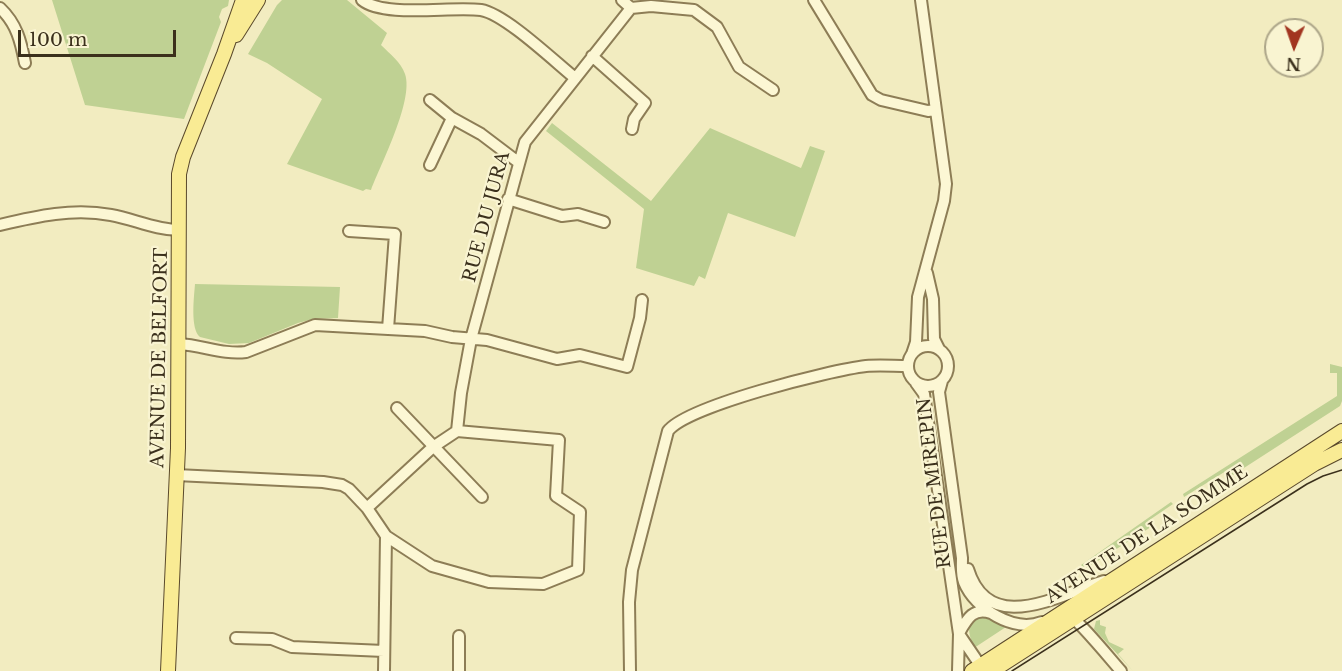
<!DOCTYPE html>
<style>
body{margin:0}
#map{position:relative;width:1342px;height:671px;overflow:hidden;background:#f2ecc0;font-family:"Libre Baskerville",serif}
canvas{display:block}
.north{position:absolute;left:1264px;top:18px;width:60px;height:60px;box-sizing:border-box;background:#f9f4d1;border:2px solid #ada689;border-radius:50%;rotate:182deg;font-size:16px;font-weight:700;line-height:24px;text-align:center;color:#3b301c}
.north::after{content:'';display:block;margin:auto;width:21px;height:27px;background:#a23520;clip-path:polygon(50% 0,100% 100%,50% 72%,0 100%)}
.scale{position:absolute;left:18px;top:30px;width:158px;height:27px;box-sizing:border-box;border:3px solid #3b301c;border-top:0;padding-left:8px;font-size:18px;line-height:21px;white-space:nowrap;color:#3b301c;-webkit-text-stroke:4px #f9f4d1;paint-order:stroke}
</style>
<div id="map">
<canvas width="1342" height="671"></canvas>
<div class="north">N</div>
<div class="scale">100 m</div>
</div>
<script>
const g = document.querySelector('canvas').getContext('2d');
g.lineJoin = 'round';
function fillPath(path, color) { g.fillStyle = color; g.fill(path, 'evenodd'); }
function trace(path, color, width, dash) { g.strokeStyle = color; g.lineWidth = width; g.lineCap = dash ? 'butt' : 'round'; g.setLineDash(dash || []); g.stroke(path); }
function drawText(font, color, halo, rows, align = 'center') {
  g.font = font + ' "Libre Baskerville",serif'; g.lineWidth = 4.5; g.setLineDash([]); g.textBaseline = 'middle'; g.strokeStyle = halo; g.fillStyle = color; for (const [text, x, y, turn = 0] of rows) {
    g.save(); g.translate(x, y); g.rotate((+turn || 0) * Math.PI / 180); g.textAlign = isNaN(turn) ? turn : align; if (halo) g.strokeText(text, 0, 0); g.fillText(text, 0, 0); g.restore();
  }
}
fillPath(new Path2D(`
 M52,0H229L228,6L222,9L219,17L221,22L184,119L85,105Z
 M282,0H347L387,33L381,45C390,54 401,62 405,74C414,100 381,164 371,190L366,189L363,191L287,164L322,99L267,63L248,54L277,5Z
 M552,123L651,201L710,128L801,168L810,146L825,151L795,237L728,213L705,279L699,276L694,286L636,268L644,209L546,131Z
 M195,284L340,287L338,318L313,319L298,323L249,343L229,344L200,337C190,329 194,297 195,284Z
 M1330,364L1342,367V401L1340,406L1230,477L1226,471L1184,497L1183,494L1337,396V373H1330Z
 M1171,502L1173,504L1148,521L1151,527L1085,569L1081,565Z
 M986,615L1009,625L974,648C967,630 965,619 986,615Z
 M1100,620V625L1106,627L1105,633L1109,642L1124,649L1118,654L1133,671L1094,629L1096,621Z`), '#bfd193');
const minor = new Path2D(`
 M362,0C384,18 452,6 481,10C505,14 554,61 575,78
 M622,0L631,8
 M814,0L872,95L881,100L928,111L936,110
 M0,8C17,24 21,42 25,63
 M592,56L645,103L634,119L632,129
 M430,100L452,118L481,134L518,162
 M430,165L452,118
 M508,199L562,216L578,214L604,222
 M0,225C37,216 73,208 111,215C134,219 155,230 179,230
 M349,231L395,234L388,329
 M927,273L933,299L934,339L939,349
 M179,344C202,345 223,355 246,352L315,325L425,331L452,337L487,340L557,359L580,355L627,367L640,318L642,300
 M908 366a20 20 0 1 1 40 0a20 20 0 1 1-40 0Z
 M912,354L916,342L918,297L944,201L946,184L921,0
 M942,381L939,392L962,558C962,567 961,574 964,582C975,609 1014,633 1042,622
 M916,383L924,394L959,634L958,671
 M397,408L482,497
 M457,431L461,393L471,339L525,142L631,8L651,6L694,10L717,27L739,67L773,90
 M176,475L323,482L342,485L349,489L367,508L386,536L432,566L489,582L543,584L578,570L580,512L556,496L559,440L457,431L433,447L367,508
 M968,569C989,638 1060,594 1104,581
 M1068,615C1076,617 1112,661 1121,671
 M959,633C967,619 973,607 991,613
 M959,634L980,665L986,667
 M459,636V671
 M236,638L272,639L292,647L384,651
 M384,671L386,536
 M630,671L629,602L632,570L668,431C687,406 831,370 866,366C879,365 894,366 908,366`);
const major = new Path2D(`
 M236,35L258,0
 M168,671L178,448L179,174L183,157L224,54L243,0
 M972,671L1342,431
 M992,671L1314,464L1342,450`);
trace(minor, '#8d7d56', 14);
trace(major, '#5a492b', 16);
trace(minor, '#fcf7d4', 10);
trace(major, '#f9eb94', 14);
trace(new Path2D(`
 M1012,671L1307,484L1323,476L1342,470`), '#3b301c', 1.5);
drawText('18px', '#3b301c', '#f9f4d1', [
 ["RUE DU JURA",487,217,-75],
 ["AVENUE DE BELFORT",160,358,-89],
 ["RUE DE MIREPIN",935,483,-97],
 ["AVENUE DE LA SOMME",1147,535,-33]
]);
</script>
